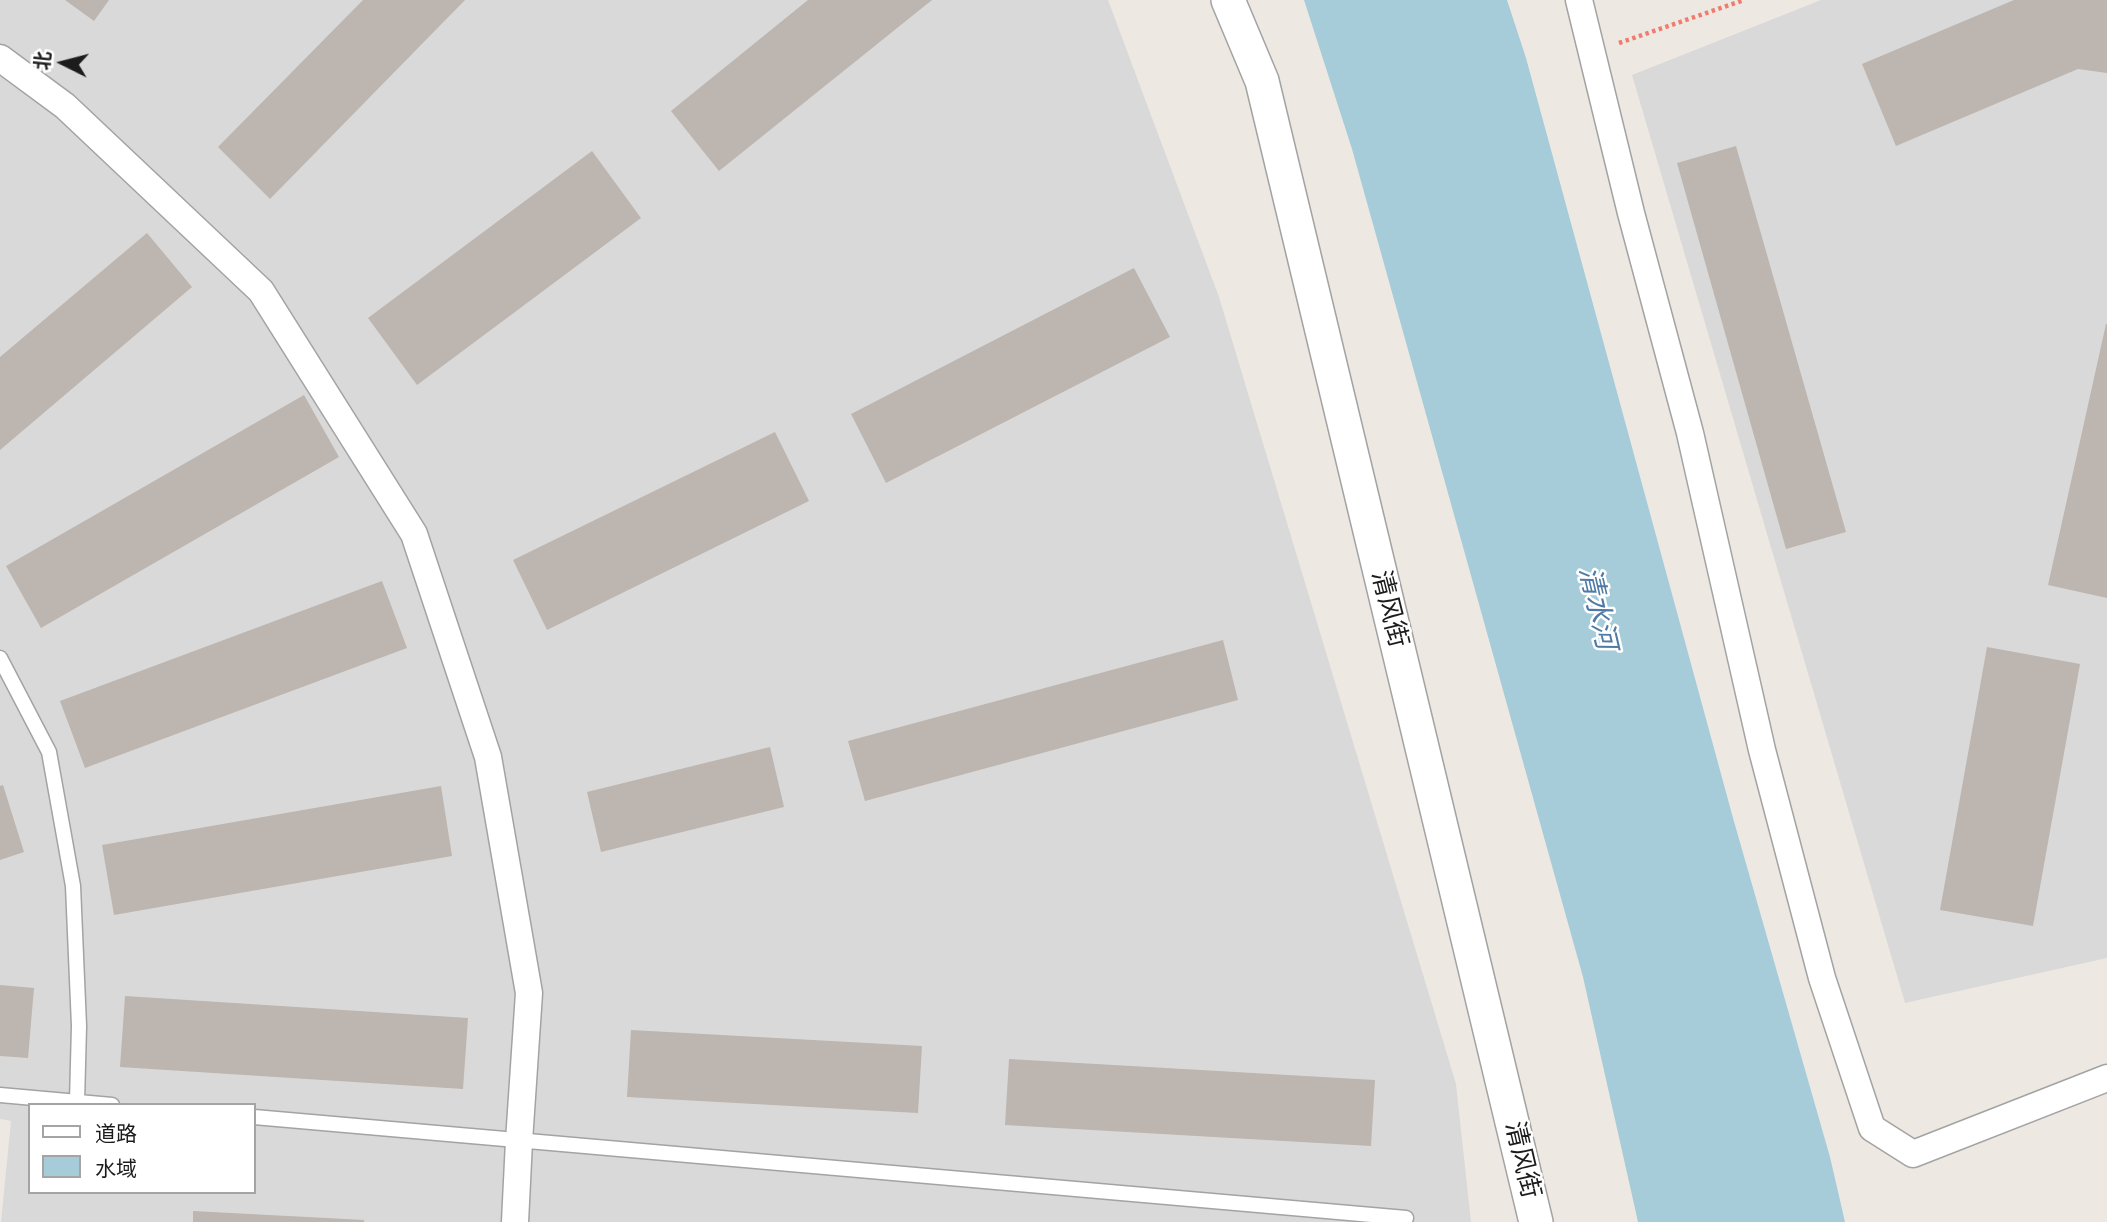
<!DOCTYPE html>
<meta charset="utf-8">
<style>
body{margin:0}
#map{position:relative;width:2107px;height:1222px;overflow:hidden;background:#ede9e2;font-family:"PT Sans Narrow","Noto Sans SC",sans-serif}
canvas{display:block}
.legend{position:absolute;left:28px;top:1103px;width:228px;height:91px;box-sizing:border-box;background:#fff;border:2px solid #a4a4a4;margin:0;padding:9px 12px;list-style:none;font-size:21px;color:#1c1c1c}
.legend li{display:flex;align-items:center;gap:14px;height:35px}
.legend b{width:35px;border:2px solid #a4a4a4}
.north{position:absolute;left:28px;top:28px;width:70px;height:70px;-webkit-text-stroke:5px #fff;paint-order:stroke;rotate:276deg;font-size:19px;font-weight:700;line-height:28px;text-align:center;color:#1c1c1c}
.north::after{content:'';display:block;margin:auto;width:24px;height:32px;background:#1c1c1c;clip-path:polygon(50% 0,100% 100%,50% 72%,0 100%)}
</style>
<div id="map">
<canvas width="2107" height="1222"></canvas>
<ul class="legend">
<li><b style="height:9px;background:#fff"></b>道路</li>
<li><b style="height:19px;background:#a5ccd8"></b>水域</li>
</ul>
<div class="north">北</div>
</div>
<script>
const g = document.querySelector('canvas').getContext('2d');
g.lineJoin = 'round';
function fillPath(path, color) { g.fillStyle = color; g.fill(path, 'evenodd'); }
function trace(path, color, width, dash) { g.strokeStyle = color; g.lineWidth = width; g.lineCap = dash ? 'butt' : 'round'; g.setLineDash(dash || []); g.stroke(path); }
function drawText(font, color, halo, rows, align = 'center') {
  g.font = font + ' "PT Sans Narrow","Noto Sans SC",sans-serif'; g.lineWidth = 5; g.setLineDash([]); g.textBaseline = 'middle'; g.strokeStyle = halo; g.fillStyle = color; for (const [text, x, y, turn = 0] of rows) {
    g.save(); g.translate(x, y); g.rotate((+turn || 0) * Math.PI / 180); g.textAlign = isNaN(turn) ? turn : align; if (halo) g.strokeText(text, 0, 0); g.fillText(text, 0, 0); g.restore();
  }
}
fillPath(new Path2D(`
 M0,0H1108L1219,297L1456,1084L1471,1222H1L11,1121L0,1119ZM30,1105H254V1192H30Z
 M1821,0H2107V958L1905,1003L1632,75Z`), '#dad9d9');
fillPath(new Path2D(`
 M1304,0H1507L1526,58L1733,818L1830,1157L1845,1222H1638L1583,977L1352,149Z`), '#a5ccd8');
fillPath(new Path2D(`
 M65,0H109L94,21Z
 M363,0H465L270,199L218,147Z
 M808,0H932L719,171L671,111Z
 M2014,0H2107V73L2078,69L1896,146L1862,64Z
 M1736,146L1846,532L1786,549L1677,163Z
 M592,151L641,218L417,385L368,318Z
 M147,233L192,287L0,450V357Z
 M1134,268L1170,337L886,483L851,414Z
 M2106,324H2107V598L2048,585Z
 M304,395L339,457L41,628L6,566Z
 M775,432L809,501L547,630L513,560Z
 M382,581L407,648L85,768L60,701Z
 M1223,640L1238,700L865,801L848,741Z
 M1987,647L2080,664L2033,926L1940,910Z
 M770,747L784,807L601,852L587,792Z
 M3,785L24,852L0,860V786Z
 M441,786L452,856L114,915L102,845Z
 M0,985L34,988L28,1058L0,1056Z
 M125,996L468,1018L463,1089L120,1067Z
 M631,1030L922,1046L918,1113L627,1097Z
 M1009,1059L1375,1080L1371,1146L1005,1125Z
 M193,1211L364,1220V1222H193Z`), '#bdb5af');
const service = new Path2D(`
 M0,658L49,752L73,886L79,1026L77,1102
 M0,1095L112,1105
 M254,1117L1406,1218`);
const minor = new Path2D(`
 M1579,0L1631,213L1690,433L1762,750L1822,978L1872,1128L1913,1154L2107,1078
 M0,58L65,106L261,291L414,534L488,757L529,993L519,1141L515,1222`);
const tertiary = new Path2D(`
 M1228,0L1262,81L1536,1222`);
trace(service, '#a3a3a3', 17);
trace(minor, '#a3a3a3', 29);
trace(tertiary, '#a3a3a3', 36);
trace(new Path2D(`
 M1619,43L1744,0`), '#f07c6f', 4.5, [3.5, 3.5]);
trace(service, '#fff', 14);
trace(minor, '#fff', 26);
trace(tertiary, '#fff', 33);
drawText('26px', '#1c1c1c', '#fff', [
 ["清风街",1389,609,76],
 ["清风街",1522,1160,77]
]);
drawText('italic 28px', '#4f7aa5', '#fff', [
 ["清水河",1597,608,77]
]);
</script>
